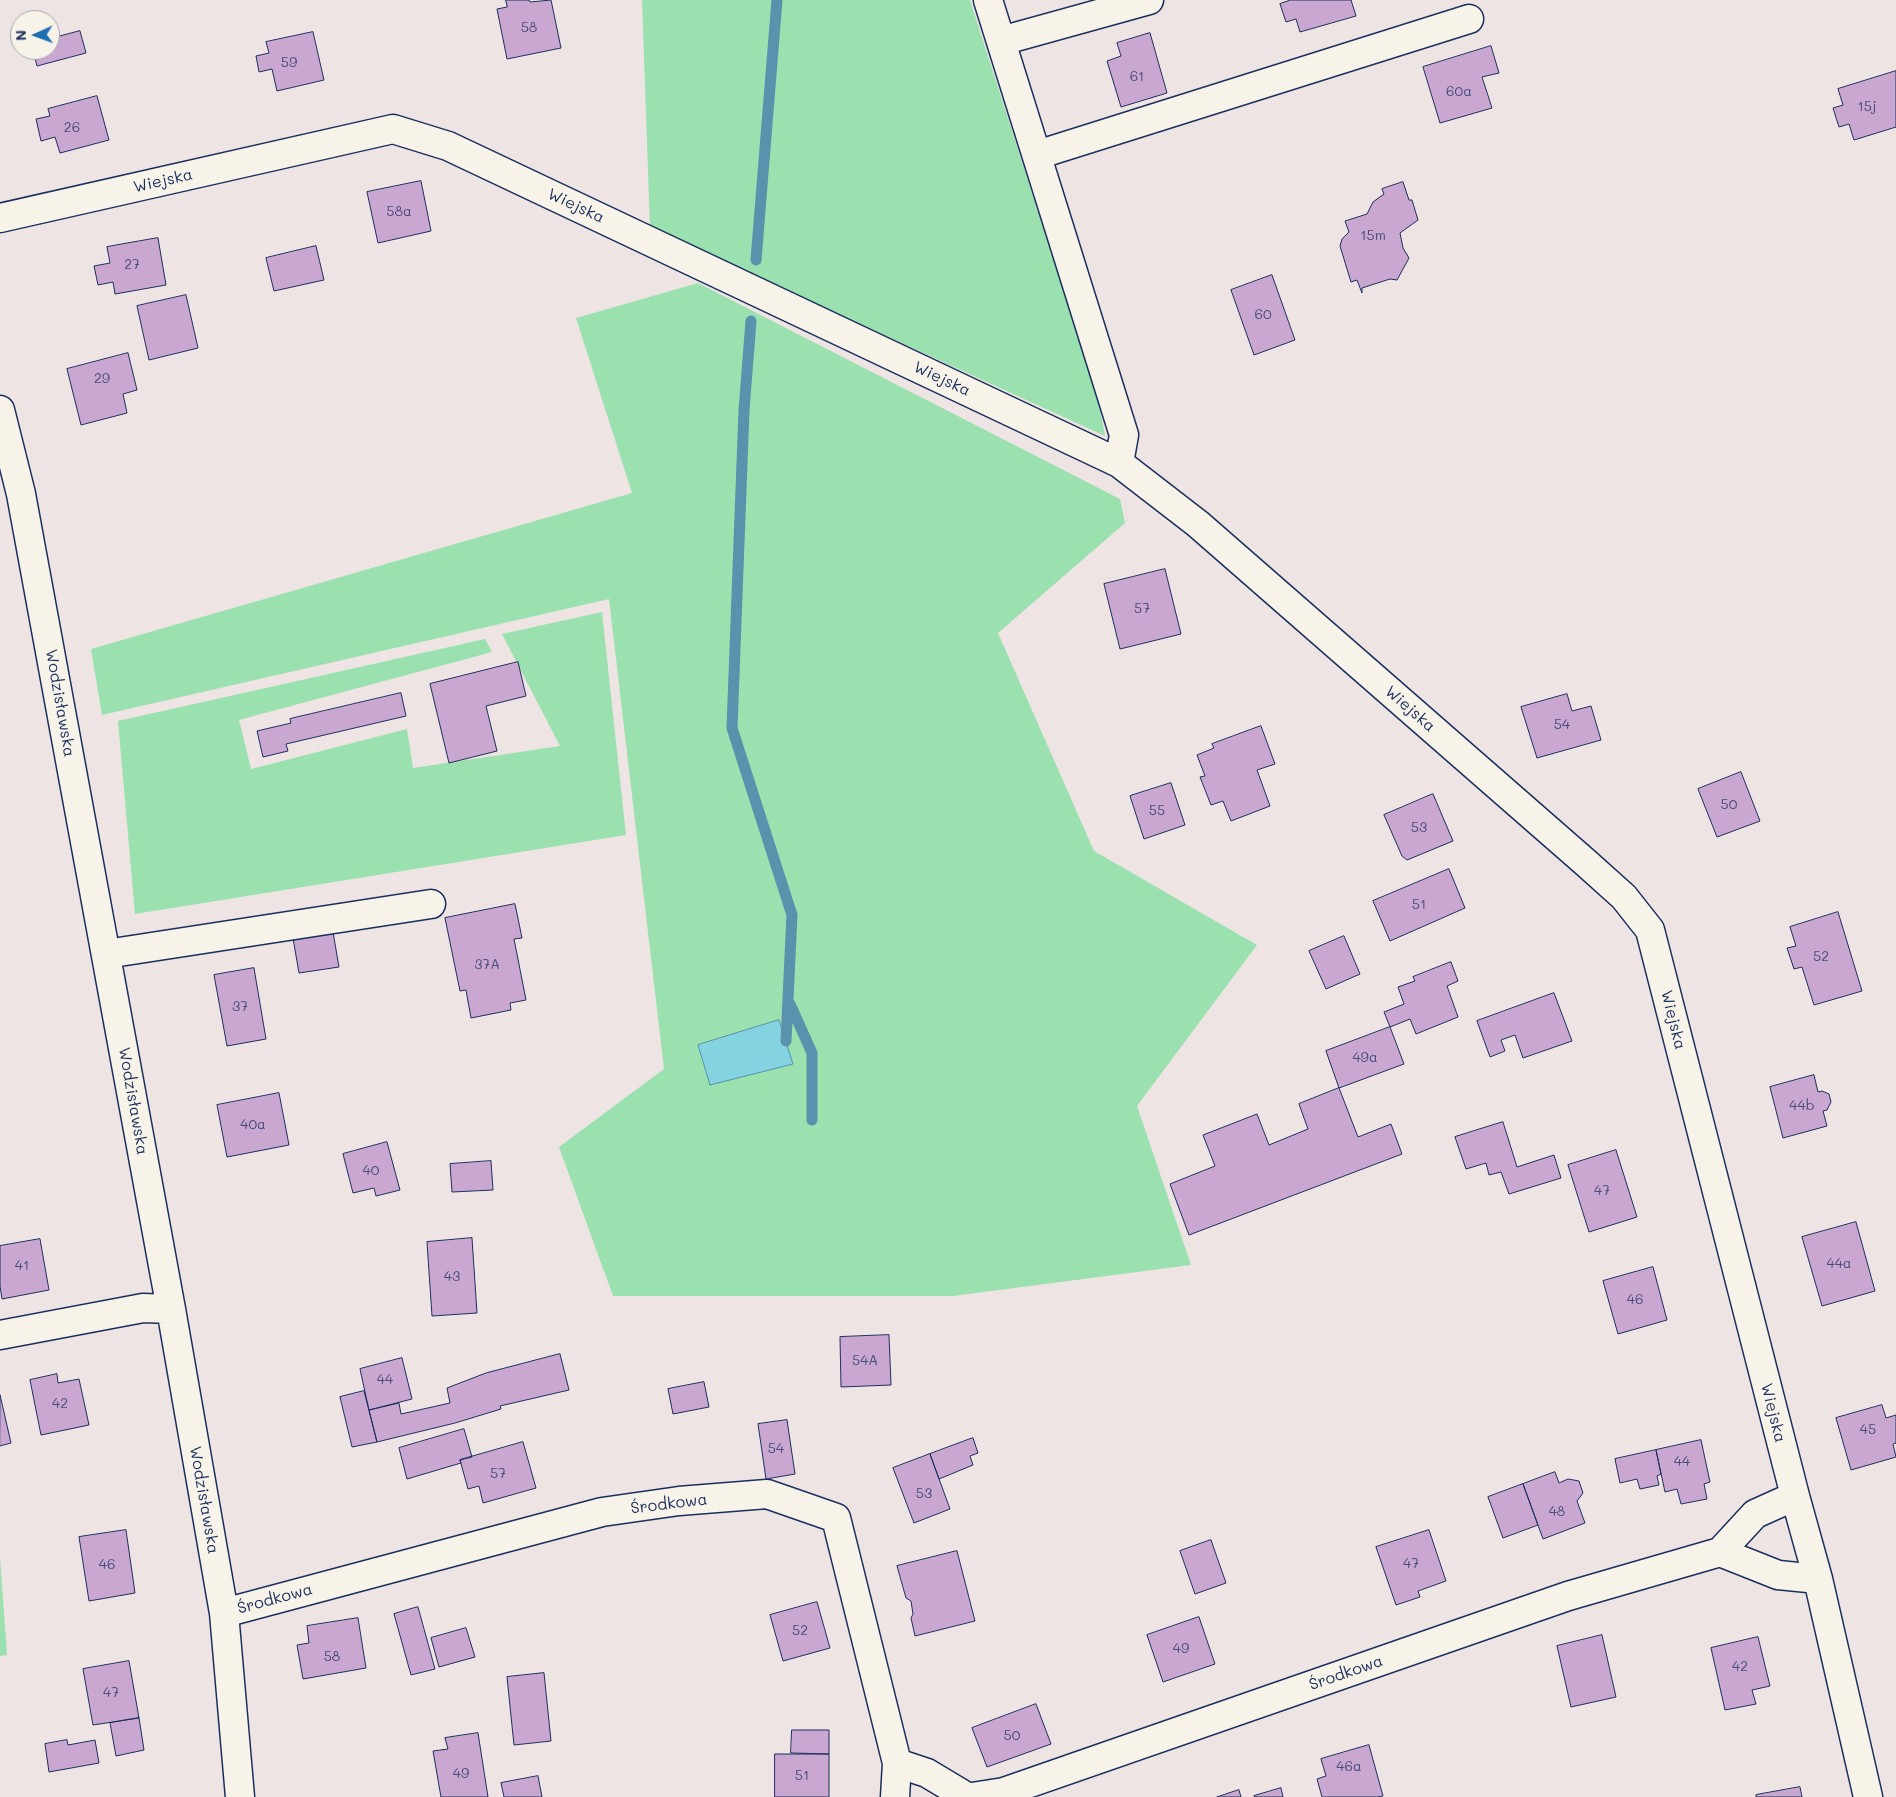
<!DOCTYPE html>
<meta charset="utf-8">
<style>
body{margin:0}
#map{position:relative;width:1896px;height:1797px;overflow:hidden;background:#eee4e3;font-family:Mali,sans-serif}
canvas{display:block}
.north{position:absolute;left:10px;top:10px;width:50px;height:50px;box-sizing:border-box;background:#f7f3e8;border:1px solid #9fa5b1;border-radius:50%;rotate:268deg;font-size:14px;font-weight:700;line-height:20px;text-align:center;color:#1b2f5e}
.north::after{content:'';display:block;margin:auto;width:18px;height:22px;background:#1f6fb2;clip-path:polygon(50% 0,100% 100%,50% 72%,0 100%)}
</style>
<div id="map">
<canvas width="1896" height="1797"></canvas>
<div class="north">N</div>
</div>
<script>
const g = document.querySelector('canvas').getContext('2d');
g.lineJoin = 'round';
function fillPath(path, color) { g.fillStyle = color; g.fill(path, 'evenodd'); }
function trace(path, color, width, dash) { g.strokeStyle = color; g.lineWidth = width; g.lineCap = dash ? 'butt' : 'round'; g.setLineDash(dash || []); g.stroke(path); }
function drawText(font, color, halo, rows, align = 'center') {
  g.font = font + ' Mali,sans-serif'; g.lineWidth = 4; g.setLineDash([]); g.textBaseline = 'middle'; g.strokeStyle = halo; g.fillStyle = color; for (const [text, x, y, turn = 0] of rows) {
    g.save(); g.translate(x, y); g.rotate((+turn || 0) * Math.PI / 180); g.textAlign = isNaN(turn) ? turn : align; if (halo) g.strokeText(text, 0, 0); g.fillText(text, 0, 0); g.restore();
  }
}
fillPath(new Path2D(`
 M642,0H970L1099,402L1105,436L650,228Z
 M698,283L1120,499L1125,523L998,633L1094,851L1257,945L1137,1106L1191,1265L953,1296H613L559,1147L664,1069L609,599L102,715L91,649L632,493L576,318Z
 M602,612L626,835L135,914L118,721L485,639L492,652L239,720L251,769L407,729L413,768L560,746L502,634Z
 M0,1557L7,1655L0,1656Z`), '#9ae1af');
const water = new Path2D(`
 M779,1020L793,1064L710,1085L698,1045Z`);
fillPath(water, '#84d3e1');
trace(water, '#5a91ad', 1);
trace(new Path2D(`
 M756,260L777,0
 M751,321L744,410L732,728L792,915L786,1041
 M790,1004L812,1053V1120`), '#5a91ad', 11);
const building = new Path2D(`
 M506,0H529L530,2L551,0L561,48L507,59L497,9L507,7Z
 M1291,0H1351L1356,16L1300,32L1296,19L1286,22L1280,4Z
 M80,31L86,53L37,66L33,50H50V39Z
 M313,32L324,80L277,91L272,69L259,72L256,56L269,53L266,42Z
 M1150,33L1167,93L1121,107L1107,61L1121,56L1117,43Z
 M1491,46L1499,73L1482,77L1492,108L1440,123L1423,67Z
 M1896,71V127L1854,140L1849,124L1839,127L1833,108L1843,105L1838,89Z
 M97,96L109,140L60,153L55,137L41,141L36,119L50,116L48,109Z
 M421,181L431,231L378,243L367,192Z
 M1403,182L1409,200H1412L1418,220L1400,233L1403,248L1409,258L1397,280L1390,279L1362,288V293L1357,280L1351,282L1340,246L1342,239L1349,232L1345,221L1367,214L1373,202L1384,194L1382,189Z
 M158,238L166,285L115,294L113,282L98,285L94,266L110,263L107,247Z
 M316,246L324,280L274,291L266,258Z
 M1272,275L1295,340L1254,355L1231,290Z
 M186,295L198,348L149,360L137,306Z
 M128,353L137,390L123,394L127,413L81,425L67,369Z
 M1165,569L1181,634L1120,649L1104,584Z
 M518,662L526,696L486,706L497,751L449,763L430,684Z
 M401,693L406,716L286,744L288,751L263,757L257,731L291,723L290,719Z
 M1567,694L1572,711L1591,706L1601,740L1537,758L1521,707Z
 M1261,726L1275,764L1257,770L1270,806L1231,821L1223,801L1211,805L1200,777L1205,776L1197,755L1214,748L1212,744Z
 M1741,772L1760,821L1717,837L1698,789Z
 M1171,783L1185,825L1144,839L1130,796Z
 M1433,794L1453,841L1407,860L1402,856L1384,815Z
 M1449,869L1465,908L1390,941L1373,901Z
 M515,904L522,938L514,939L526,1000L510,1003L511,1010L471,1018L466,990L460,991L445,918Z
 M1838,912L1862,991L1814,1005L1802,967L1794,969L1787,948L1796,946L1790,927Z
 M333,932L339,967L299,973L293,938Z
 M1344,936L1360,974L1326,989L1309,951Z
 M1451,962L1458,981L1447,986L1458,1017L1416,1034L1410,1019L1390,1027L1384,1012L1404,1004L1398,987L1415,981L1413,977Z
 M254,968L266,1039L227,1046L214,975Z
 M1554,993L1572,1041L1523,1058L1515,1035L1501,1040L1505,1051L1490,1057L1477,1021Z
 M1390,1027L1404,1064L1339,1088L1326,1051Z
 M1814,1075L1818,1092L1822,1091L1829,1094L1831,1102L1827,1110L1823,1111L1827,1126L1783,1138L1770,1087Z
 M1339,1088L1358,1137L1391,1124L1402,1154L1189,1235L1170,1184L1215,1166L1203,1135L1257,1114L1269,1145L1308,1129L1299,1104Z
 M279,1093L289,1145L227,1157L217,1105Z
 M1503,1122L1517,1167L1554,1155L1561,1178L1509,1194L1501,1172L1489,1175L1486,1163L1466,1169L1455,1137Z
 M387,1142L400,1190L376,1196L374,1188L353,1193L343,1154Z
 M1616,1150L1637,1217L1589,1232L1568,1165Z
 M491,1161L493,1190L452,1192L450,1164Z
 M1856,1222L1875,1291L1822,1306L1802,1237Z
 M472,1238L477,1313L432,1316L427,1242Z
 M40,1239L49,1290L2,1299L0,1286V1246Z
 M1653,1267L1667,1320L1618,1334L1603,1281Z
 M889,1335L891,1385L841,1387L840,1337Z
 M560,1354L569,1390L500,1406L501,1409L455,1423L377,1442L369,1410L399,1403L401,1414L450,1403L447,1388L486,1373Z
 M402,1358L412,1399L369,1410L360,1369Z
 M57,1374L58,1383L79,1379L89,1425L41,1435L30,1380Z
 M704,1382L709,1407L673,1414L668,1389Z
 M364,1391L377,1442L352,1447L340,1397Z
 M0,1395L11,1443L0,1446Z
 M1882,1405L1886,1418L1896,1415V1443L1893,1444L1896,1457L1851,1470L1836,1418Z
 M787,1420L795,1474L766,1479L758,1424Z
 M464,1429L472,1457L460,1460L461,1463L407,1479L399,1448Z
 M973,1438L978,1453L970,1456L973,1465L939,1479L930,1454Z
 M1701,1440L1710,1482L1704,1484L1707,1499L1681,1504L1677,1489L1665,1492L1656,1450Z
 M523,1442L536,1488L483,1503L479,1486L468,1489L460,1460Z
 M1656,1450L1661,1474L1657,1476L1659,1485L1640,1489L1637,1479L1620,1483L1615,1459Z
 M930,1454L950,1509L914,1523L893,1468Z
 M1555,1472L1559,1483L1568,1479L1579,1481L1583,1493L1577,1501L1585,1523L1543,1539L1523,1484Z
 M1523,1484L1538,1525L1503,1538L1488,1497Z
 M126,1530L135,1593L89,1601L79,1537Z
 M1429,1530L1446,1581L1418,1591L1420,1597L1396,1605L1376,1547Z
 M1211,1540L1226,1583L1195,1594L1180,1551Z
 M957,1551L975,1621L915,1636L911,1618L913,1614L911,1601L906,1598L897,1566Z
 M817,1602L830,1648L783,1661L770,1615Z
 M418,1607L435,1669L411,1675L394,1614Z
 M1199,1617L1215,1664L1163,1682L1147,1635Z
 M358,1618L366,1668L303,1679L297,1645L309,1643L307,1626Z
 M466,1628L475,1657L439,1667L431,1638Z
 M1602,1635L1616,1697L1571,1707L1557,1646Z
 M1758,1637L1770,1686L1752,1690L1756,1704L1725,1710L1711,1648Z
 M129,1661L139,1718L93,1725L83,1669Z
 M544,1673L551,1741L514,1745L507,1677Z
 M1036,1704L1051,1744L987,1767L972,1728Z
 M139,1718L144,1750L116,1756L110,1723Z
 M792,1730H829V1754L791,1753Z
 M478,1733L488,1797H441L433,1751L448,1749L445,1738Z
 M67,1740L68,1745L95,1740L99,1763L49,1772L45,1744Z
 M1369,1745L1383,1796L1377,1797H1322L1317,1779L1326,1776L1321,1759Z
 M775,1754H829V1797H775Z
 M538,1776L542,1797H504L501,1783Z
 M1800,1787L1802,1797H1756V1795Z
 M1281,1788L1283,1797H1255L1254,1796Z
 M1239,1790L1241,1797H1217Z`);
fillPath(building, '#caa7d1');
trace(building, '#1b2f5e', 1);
const minor = new Path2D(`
 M988,0L1124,435L1119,463
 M1001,41L1149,0
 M1037,155L1469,19
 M0,218L393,129L448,146L1119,463L1198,524L1585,862L1624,897L1650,930L1795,1496L1818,1579L1868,1797
 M0,410L21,494L171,1309L224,1613L240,1797
 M106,954L431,904
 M0,1335L143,1308L171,1309
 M1720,1552L1778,1575L1818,1579
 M224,1613L602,1512L679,1501L767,1494L836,1518L897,1763L895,1797
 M897,1763L927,1773L967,1797
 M972,1797L1004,1792L1568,1596L1720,1552L1755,1514L1795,1496`);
trace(minor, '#1b2f5e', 31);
trace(minor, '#f7f3e8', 28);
drawText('14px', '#474d7b', null, [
 ["58",529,28],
 ["59",289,63],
 ["61",1137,77],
 ["60a",1459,92],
 ["15j",1867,107],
 ["26",72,128],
 ["58a",399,212],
 ["15m",1373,236],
 ["27",132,265],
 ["60",1263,315],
 ["29",102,379],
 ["57",1142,609],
 ["54",1562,725],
 ["50",1729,805],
 ["55",1157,811],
 ["53",1419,828],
 ["51",1419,905],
 ["52",1821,957],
 ["37A",487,965],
 ["37",240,1007],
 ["49a",1365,1058],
 ["44b",1802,1106],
 ["40a",253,1125],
 ["40",371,1171],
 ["47",1602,1191],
 ["44a",1839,1264],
 ["41",22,1266],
 ["43",452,1277],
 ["46",1635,1300],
 ["54A",865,1361],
 ["44",385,1380],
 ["42",60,1404],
 ["45",1868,1430],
 ["54",776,1449],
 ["44",1682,1462],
 ["57",498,1474],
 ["53",924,1494],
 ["48",1557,1512],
 ["47",1411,1564],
 ["46",107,1565],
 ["52",800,1631],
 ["49",1181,1649],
 ["58",332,1657],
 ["42",1740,1667],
 ["47",111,1693],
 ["50",1012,1736],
 ["46a",1349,1767],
 ["49",461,1774],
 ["51",802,1776]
]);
drawText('16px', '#1b2f5e', '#f7f3e8', [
 ["Wiejska",163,181,-13],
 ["Wiejska",576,206,25],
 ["Wiejska",942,379,25],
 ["Wodzisławska",60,703,80],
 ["Wiejska",1410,709,41],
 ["Wiejska",1673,1020,76],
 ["Wodzisławska",133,1101,80],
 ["Wiejska",1773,1413,76],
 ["Wodzisławska",204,1500,80],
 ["Środkowa",669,1504,-7],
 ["Środkowa",275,1599,-15],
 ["Środkowa",1346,1673,-19]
]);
</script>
